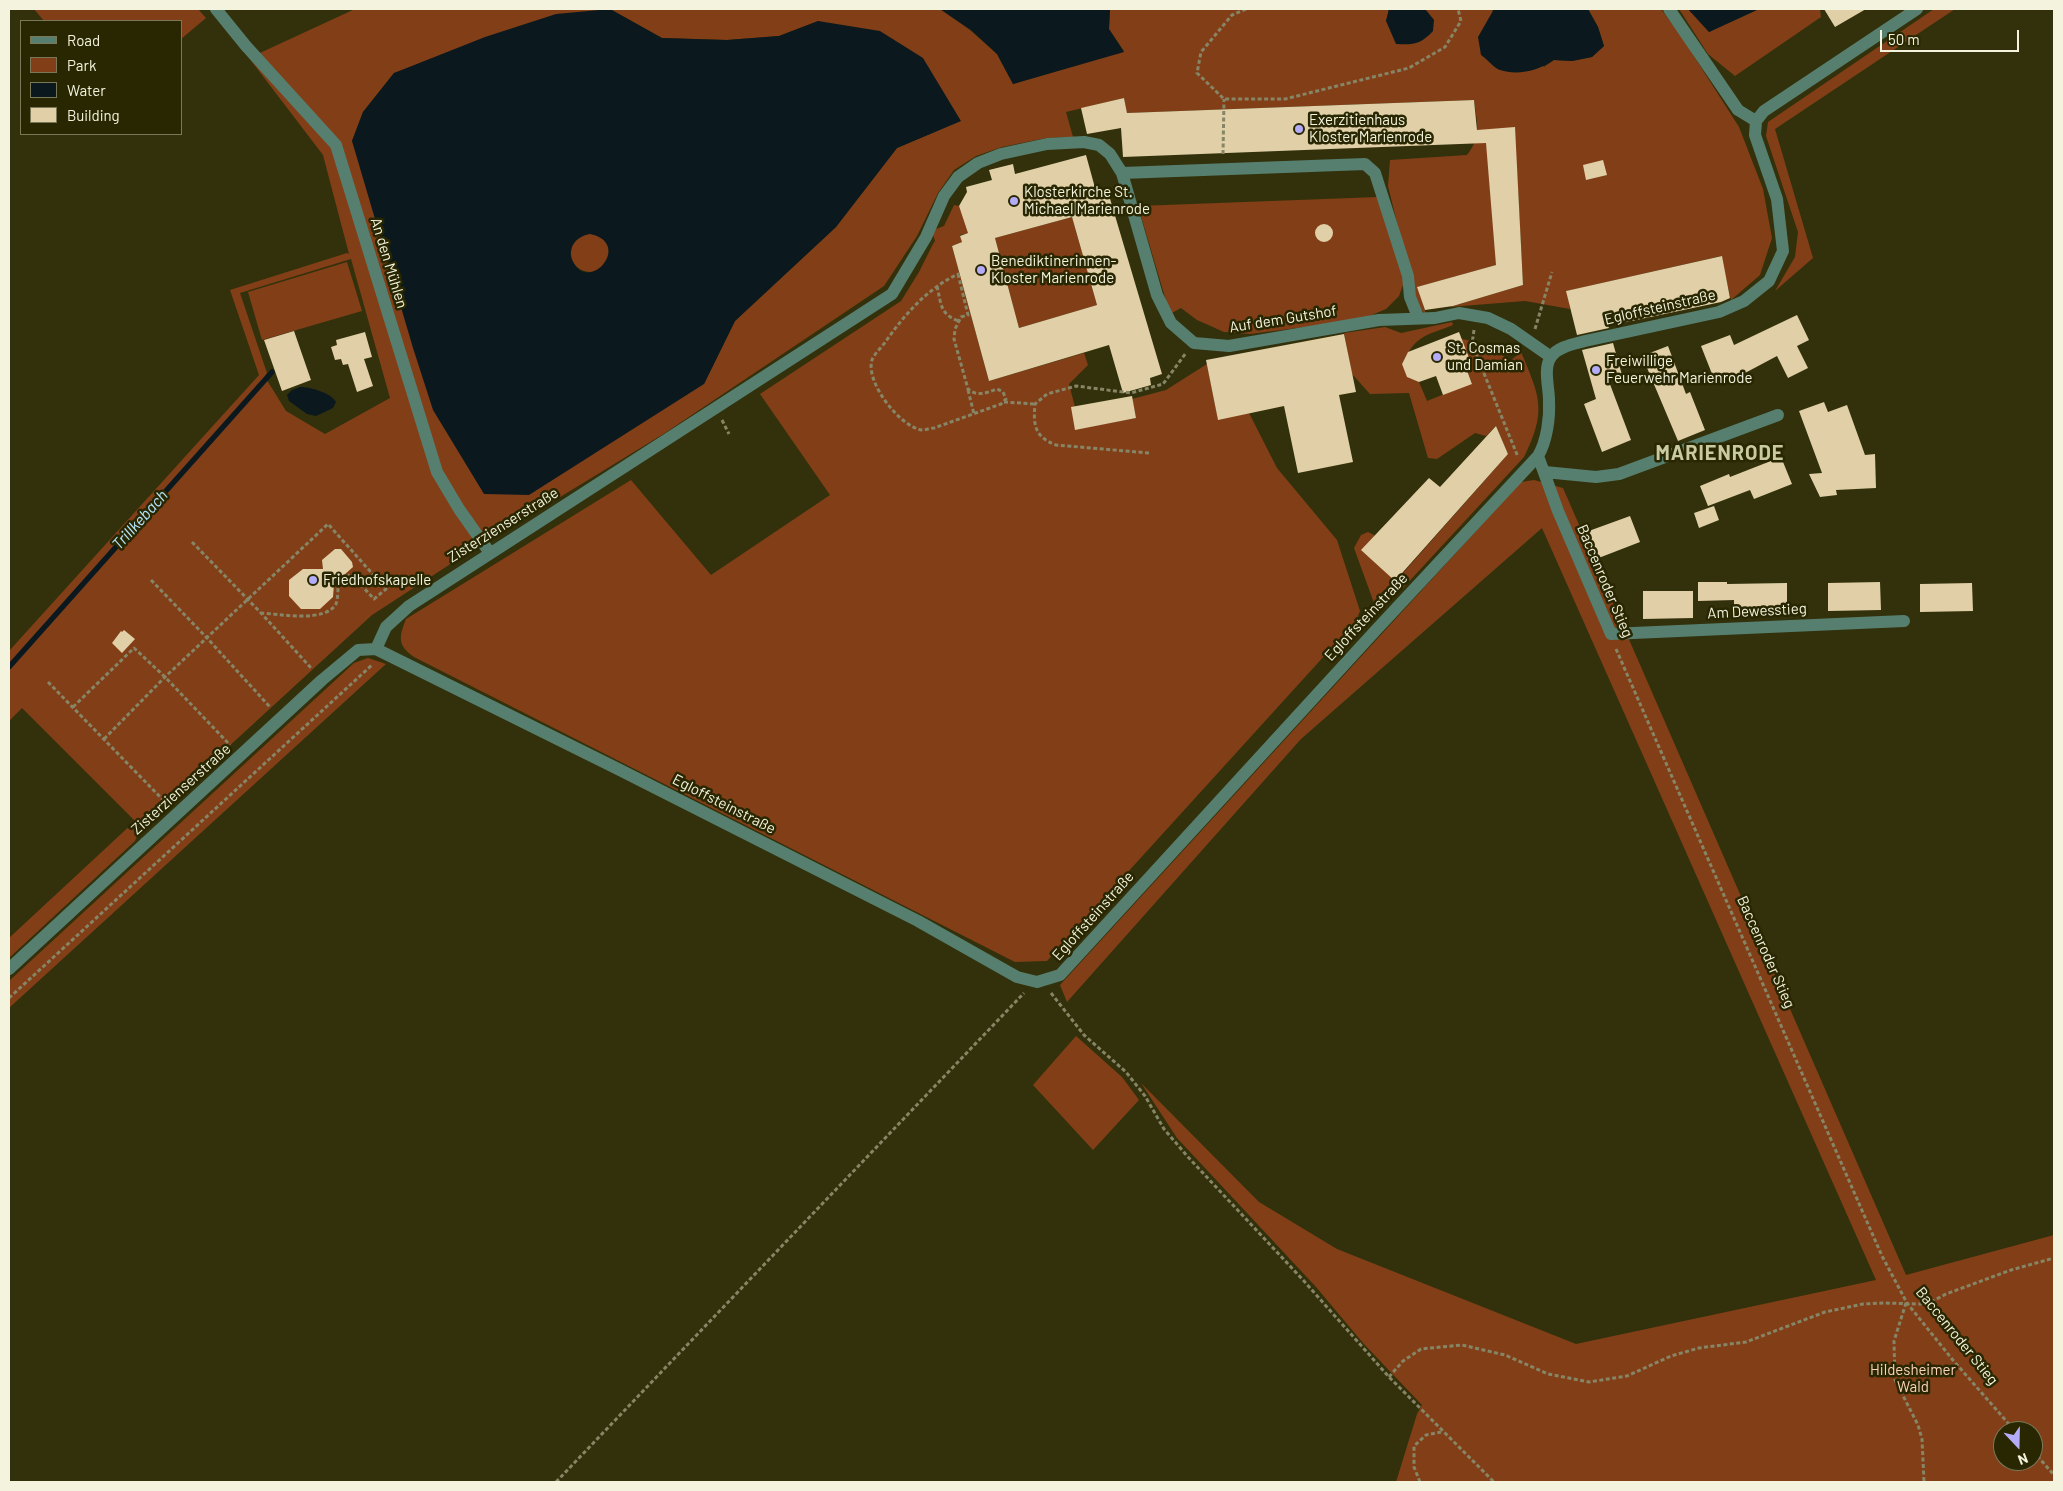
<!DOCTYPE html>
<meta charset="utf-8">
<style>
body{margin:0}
#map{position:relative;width:2063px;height:1491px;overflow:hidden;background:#32310b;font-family:Barlow,sans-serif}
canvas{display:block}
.frame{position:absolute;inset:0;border:10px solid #f3f3de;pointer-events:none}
.legend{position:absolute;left:20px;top:20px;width:162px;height:115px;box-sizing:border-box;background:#282701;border:1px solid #797959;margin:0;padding:6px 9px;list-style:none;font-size:15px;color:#f3f3de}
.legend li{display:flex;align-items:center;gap:10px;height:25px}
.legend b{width:25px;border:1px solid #797959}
.north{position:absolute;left:1993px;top:1421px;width:50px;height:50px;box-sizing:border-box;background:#282701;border:1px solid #797959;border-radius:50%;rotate:159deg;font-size:14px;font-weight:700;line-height:20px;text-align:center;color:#f3f3de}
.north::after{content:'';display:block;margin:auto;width:18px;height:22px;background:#b4acf9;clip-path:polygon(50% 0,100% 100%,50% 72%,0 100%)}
.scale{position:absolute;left:1880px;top:30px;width:139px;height:22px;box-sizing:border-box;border:2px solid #f3f3de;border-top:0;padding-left:6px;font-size:15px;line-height:18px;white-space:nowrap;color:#f3f3de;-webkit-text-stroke:4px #282701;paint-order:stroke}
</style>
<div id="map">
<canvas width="2063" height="1491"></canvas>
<div class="frame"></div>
<ul class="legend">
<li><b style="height:6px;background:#567f6f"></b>Road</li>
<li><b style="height:14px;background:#823f17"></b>Park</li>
<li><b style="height:14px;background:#0b191f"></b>Water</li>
<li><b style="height:14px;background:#e0cfa7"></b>Building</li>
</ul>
<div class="north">N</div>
<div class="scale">50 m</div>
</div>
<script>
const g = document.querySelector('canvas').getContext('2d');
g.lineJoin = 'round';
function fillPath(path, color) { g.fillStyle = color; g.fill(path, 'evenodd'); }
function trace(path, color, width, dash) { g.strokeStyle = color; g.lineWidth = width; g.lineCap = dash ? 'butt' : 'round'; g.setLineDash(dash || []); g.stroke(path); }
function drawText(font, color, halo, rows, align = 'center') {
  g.font = font + ' Barlow,sans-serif'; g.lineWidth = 5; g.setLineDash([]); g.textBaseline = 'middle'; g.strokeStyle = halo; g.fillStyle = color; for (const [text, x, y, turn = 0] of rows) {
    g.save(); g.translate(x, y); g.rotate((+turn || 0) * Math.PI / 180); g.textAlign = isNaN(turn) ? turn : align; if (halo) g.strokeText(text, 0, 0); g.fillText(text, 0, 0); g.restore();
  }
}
fillPath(new Path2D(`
 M34,9H198L206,18L181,39V21H44Z
 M355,9H940L970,30L997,54L1013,84L1124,51L1109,29L1110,9H1389L1386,21L1434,20L1425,9H1494L1492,10L1544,67L1554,60L1572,61L1592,57L1604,46L1598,27L1588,9H1661L1683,39L1739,127L1763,189L1772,238L1760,275L1731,300L1721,256L1567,291L1570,309L1525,301L1450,307L1523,285L1517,170L1496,265L1418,287L1426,314L1418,308L1388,186L1390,160L1467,155C1482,136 1477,123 1474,100L1127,113L1124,98L1066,112L1073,137L1046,138L1002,147L976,156L954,170L938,193L917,236L884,286L665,433L452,563L372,615L141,827L135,841L9,958V938L135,821L22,708L9,721V651L259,375L230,290L347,253L349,254L323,155L249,58ZM610,9L662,38L727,40L779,36L819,21L960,121L897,148L836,227L735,321L704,384L352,141L363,112L394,73ZM351,259L390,398L325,434L286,411L265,377L267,373L240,293Z
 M1679,9H1688L1709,32L1759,9H1820L1821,17L1735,76L1708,54Z
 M1934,9H1955L1775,129L1813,258L1775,291L1795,257L1798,232L1766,136L1768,122Z
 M1378,197L1404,282L1399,296L1386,309L1360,320L1250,334L1224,332L1197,320L1181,308L1170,314L1138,206Z
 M954,205L959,206C964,220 969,220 977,231L960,235L962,242L952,246L989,381L1084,353L1088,365L1069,384L1075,407L1076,429L1136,418L1132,399L1166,390L1207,364L1218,419L1249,413L1277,468L1337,540L1360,611L1356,621L1047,961L1015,962L414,657C397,645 399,637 406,619L631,480L711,575L830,495L760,394L901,301L919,272L933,244L935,241L933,235L936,229L944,226Z
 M1072,217L1097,305L1019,328L995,238Z
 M571 253a19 19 0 1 1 38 0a19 19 0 1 1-38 0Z
 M347,262L362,311L262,340L248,292Z
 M1452,322L1453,325C1425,336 1416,335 1402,364L1419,382L1427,401L1472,383L1465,365L1462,339C1481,343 1495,348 1510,361L1521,352C1540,397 1547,411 1524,457L1403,588L1395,581L1374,603L1354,548L1361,535L1368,532L1374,535L1396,581L1508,454L1496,426L1486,436L1475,433L1437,459L1428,458L1409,393L1370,394L1352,374L1344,333L1385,327L1401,333Z
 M1534,480L1563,488L1906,1275L2054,1235V1482H1396L1417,1414L1422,1405L1363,1343L1316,1287L1177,1138L1141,1083L1259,1202L1337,1249L1576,1344L1876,1280L1542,528L1301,739L1067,1002L1060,985L1521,482ZM2003,1431H2033V1461H2003Z
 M368,658L386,664L9,1008V981L354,663Z
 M1076,1036L1122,1077L1139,1100L1093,1150L1033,1085Z`), '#823f17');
fillPath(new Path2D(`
 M610,9L662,38L727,40L779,36L818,21L880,31L923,58L961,121L897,148L836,227L735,321L704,384L529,495L484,494L433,410L413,348L352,141L363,112L394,73L485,37L556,14ZM590,234C633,243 590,294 573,262C566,249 576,236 590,234Z
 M940,9H1110L1109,29L1124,52L1013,84L997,54L971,30Z
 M1389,9H1425L1434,20L1433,31C1421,44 1414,45 1396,44L1386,21Z
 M1494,9H1588L1598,27L1604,46L1592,57L1572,61L1554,60C1540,70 1518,76 1500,70C1494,68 1487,59 1481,55L1478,37Z
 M1688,9H1759L1709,32Z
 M300,387C311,387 331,393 336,402L333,408L316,416L307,414L289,401L287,395L292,390Z`), '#0b191f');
trace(new Path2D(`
 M9,667L272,372`), '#0b191f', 5.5);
fillPath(new Path2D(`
 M1824,9H1866L1835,27Z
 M1124,98L1127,113L1474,100L1477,130L1515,127L1523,285L1453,306L1425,310L1417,287L1496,265L1486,143L1123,157L1121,128L1087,134L1081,108Z
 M1086,155L1097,195L1108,192L1162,374L1150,378L1151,385L1123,393L1109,345L989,381L952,246L962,242L960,236L968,233L959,206L967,192L966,187L992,180L989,170L1013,164L1015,174ZM1072,217L1097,305L1019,328L995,238Z
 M1603,160L1607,175L1586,180L1583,165Z
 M1315 233a9 9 0 1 1 18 0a9 9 0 1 1-18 0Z
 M1722,256L1730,298L1721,302L1608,326L1609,328L1577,335L1566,291Z
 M1797,315L1809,340L1797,346L1808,368L1788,378L1777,356L1745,373L1716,384L1701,346L1730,335L1734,345Z
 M294,331L311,380L282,391L264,340Z
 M365,332L372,357L364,359L373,386L357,392L348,364L343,365L341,359L335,360L331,347L337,345L336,340Z
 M1459,332L1471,363L1465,365L1472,384L1443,395L1436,376L1419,382L1407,377L1402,364L1408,352Z
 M1344,334L1356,392L1339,395L1353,462L1298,473L1284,406L1218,420L1206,360Z
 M1613,343L1622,375L1608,379L1631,440L1602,452L1584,404L1596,399L1582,350Z
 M1668,346L1686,394L1690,392L1705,430L1678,441L1642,356Z
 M1132,396L1136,418L1075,430L1071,407Z
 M1824,402L1828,412L1847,405L1865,455L1875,454L1876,488L1836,490L1837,495L1820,497L1809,474L1822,473L1799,411Z
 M1496,426L1508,454L1395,581L1361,550L1429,478L1440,487Z
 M1781,457L1792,484L1754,499L1750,490L1708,506L1700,486L1729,474L1730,477Z
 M1714,506L1719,520L1699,528L1694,513Z
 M1630,516L1640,542L1596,559L1586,532Z
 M335,549H341L352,562L353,567L334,584L333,597L320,609H301L289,596V580L303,569H323L322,560Z
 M1698,582H1727V584L1787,583V611L1734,612V600L1698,601Z
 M1880,582L1881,610L1828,611V583Z
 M1972,583L1973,611L1920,612V584Z
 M1643,591H1693V618L1643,619Z
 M124,630L135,639L122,653L112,643L121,631L122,632Z`), '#e0cfa7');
trace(new Path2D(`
 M1246,9L1232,15L1201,52L1197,73L1224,99H1285L1409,68L1445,47L1461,21L1458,9
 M1223,154L1224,99
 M958,274L968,315L961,317L955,329L954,339L968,389C978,397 986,393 997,389L1003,392L1006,399L1001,404L934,428C930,428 926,430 922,430C900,427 865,382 872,360C874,354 882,347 886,341C905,314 927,289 958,274Z
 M937,286C941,303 940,315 959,321
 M1535,329L1552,272
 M1474,330L1472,344L1518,457
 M1474,370L1482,367
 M968,390L974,414
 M1004,402L1035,404
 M722,420L729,434
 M1149,453L1056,445C1035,437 1033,426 1035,404L1047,394L1076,386L1131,393L1163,384L1186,353
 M192,542L261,613L312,669
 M151,580L207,638L270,707
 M1616,649L1882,1256L1907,1303L1952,1359L2015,1431
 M48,682L168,805
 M73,707L134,648L165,677L230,745
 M104,739L165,677L328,524L386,589L374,599L351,574L338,584C338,590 338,599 336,604C325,623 279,614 261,613
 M1051,993L1084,1035L1126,1072L1145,1096L1164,1129L1188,1157L1303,1280L1389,1377L1494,1482
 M9,998L373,664
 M1906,1303L1894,1341L1895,1380L1918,1425L1922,1439L1924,1482
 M1389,1377L1403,1361L1421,1349L1462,1345L1505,1355L1548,1374L1589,1382L1627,1376L1671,1356L1699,1348L1746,1342L1825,1312L1863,1304L1884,1303L1920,1304L1931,1302L1946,1294L2011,1270L2054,1258
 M2033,1451L2054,1475
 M556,1482L1024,993
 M1420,1482L1414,1467V1446L1426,1435L1441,1432`), '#868566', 3, [4, 2.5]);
trace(new Path2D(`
 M216,9L246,46L336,145L437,472L459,509L490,553
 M1669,9L1738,110L1756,121
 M1122,173L1365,164L1375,173L1408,276L1410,297L1418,317
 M1538,456L1558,511L1611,634L1904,621
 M1545,472L1596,477L1619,474L1778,415
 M376,649L620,770L918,921L1017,977L1037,982L1060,975L1376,630L1538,456C1547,441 1550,417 1549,400C1549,387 1543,368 1551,357C1557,347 1574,344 1585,341L1719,312L1744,301L1769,281L1783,251L1777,199L1755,135L1756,121L1764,111L1917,9
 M376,649L386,627L409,606L892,294L926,237L944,196L958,177L978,163L1001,154L1047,144L1084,142L1099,145L1110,154L1122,173L1157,295L1171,323L1194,343L1229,346L1379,320L1435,318L1459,313L1488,318L1511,329L1551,357
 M9,969L322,680L358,650L376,649`), '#567f6f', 12);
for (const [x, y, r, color] of [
 [1299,129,5,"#b4acf9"],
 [1014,201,5,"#b4acf9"],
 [981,270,5,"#b4acf9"],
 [1437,357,5,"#b4acf9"],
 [1596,370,5,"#b4acf9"],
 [313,580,5,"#b4acf9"]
]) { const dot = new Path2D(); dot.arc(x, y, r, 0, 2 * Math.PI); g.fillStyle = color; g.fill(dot); trace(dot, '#282701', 2); }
drawText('15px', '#f3f3de', '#282701', [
 ["Exerzitienhaus",1309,120],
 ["Kloster Marienrode",1309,137],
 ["Klosterkirche St.",1024,192],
 ["Michael Marienrode",1024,209],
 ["Benediktinerinnen-",991,261],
 ["Kloster Marienrode",991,278],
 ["St. Cosmas",1447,348],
 ["und Damian",1447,365],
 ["Freiwillige",1606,361],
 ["Feuerwehr Marienrode",1606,378],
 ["Friedhofskapelle",323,580]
], 'left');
drawText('15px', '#f3f3de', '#282701', [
 ["An den Mühlen",389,263,73],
 ["Egloffsteinstraße",1660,307,-13],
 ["Auf dem Gutshof",1283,319,-9],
 ["Zisterzienserstraße",503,525,-32],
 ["Baccenroder Stieg",1605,581,67],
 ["Am Dewesstieg",1757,611,-3],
 ["Egloffsteinstraße",1366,617,-47],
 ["Zisterzienserstraße",181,789,-42],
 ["Egloffsteinstraße",724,804,27],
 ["Egloffsteinstraße",1093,916,-48],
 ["Baccenroder Stieg",1766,952,66],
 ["Baccenroder Stieg",1957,1336,51]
]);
drawText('15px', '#ffd3bd', '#282701', [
 ["Hildesheimer",1913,1370],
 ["Wald",1913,1387]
]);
drawText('italic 16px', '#b6e6fc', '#282701', [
 ["Trillkebach",140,520,-48]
]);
g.letterSpacing = '1px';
drawText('bold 20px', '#c9caa0', '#282701', [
 ["MARIENRODE",1720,453]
]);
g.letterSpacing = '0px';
</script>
